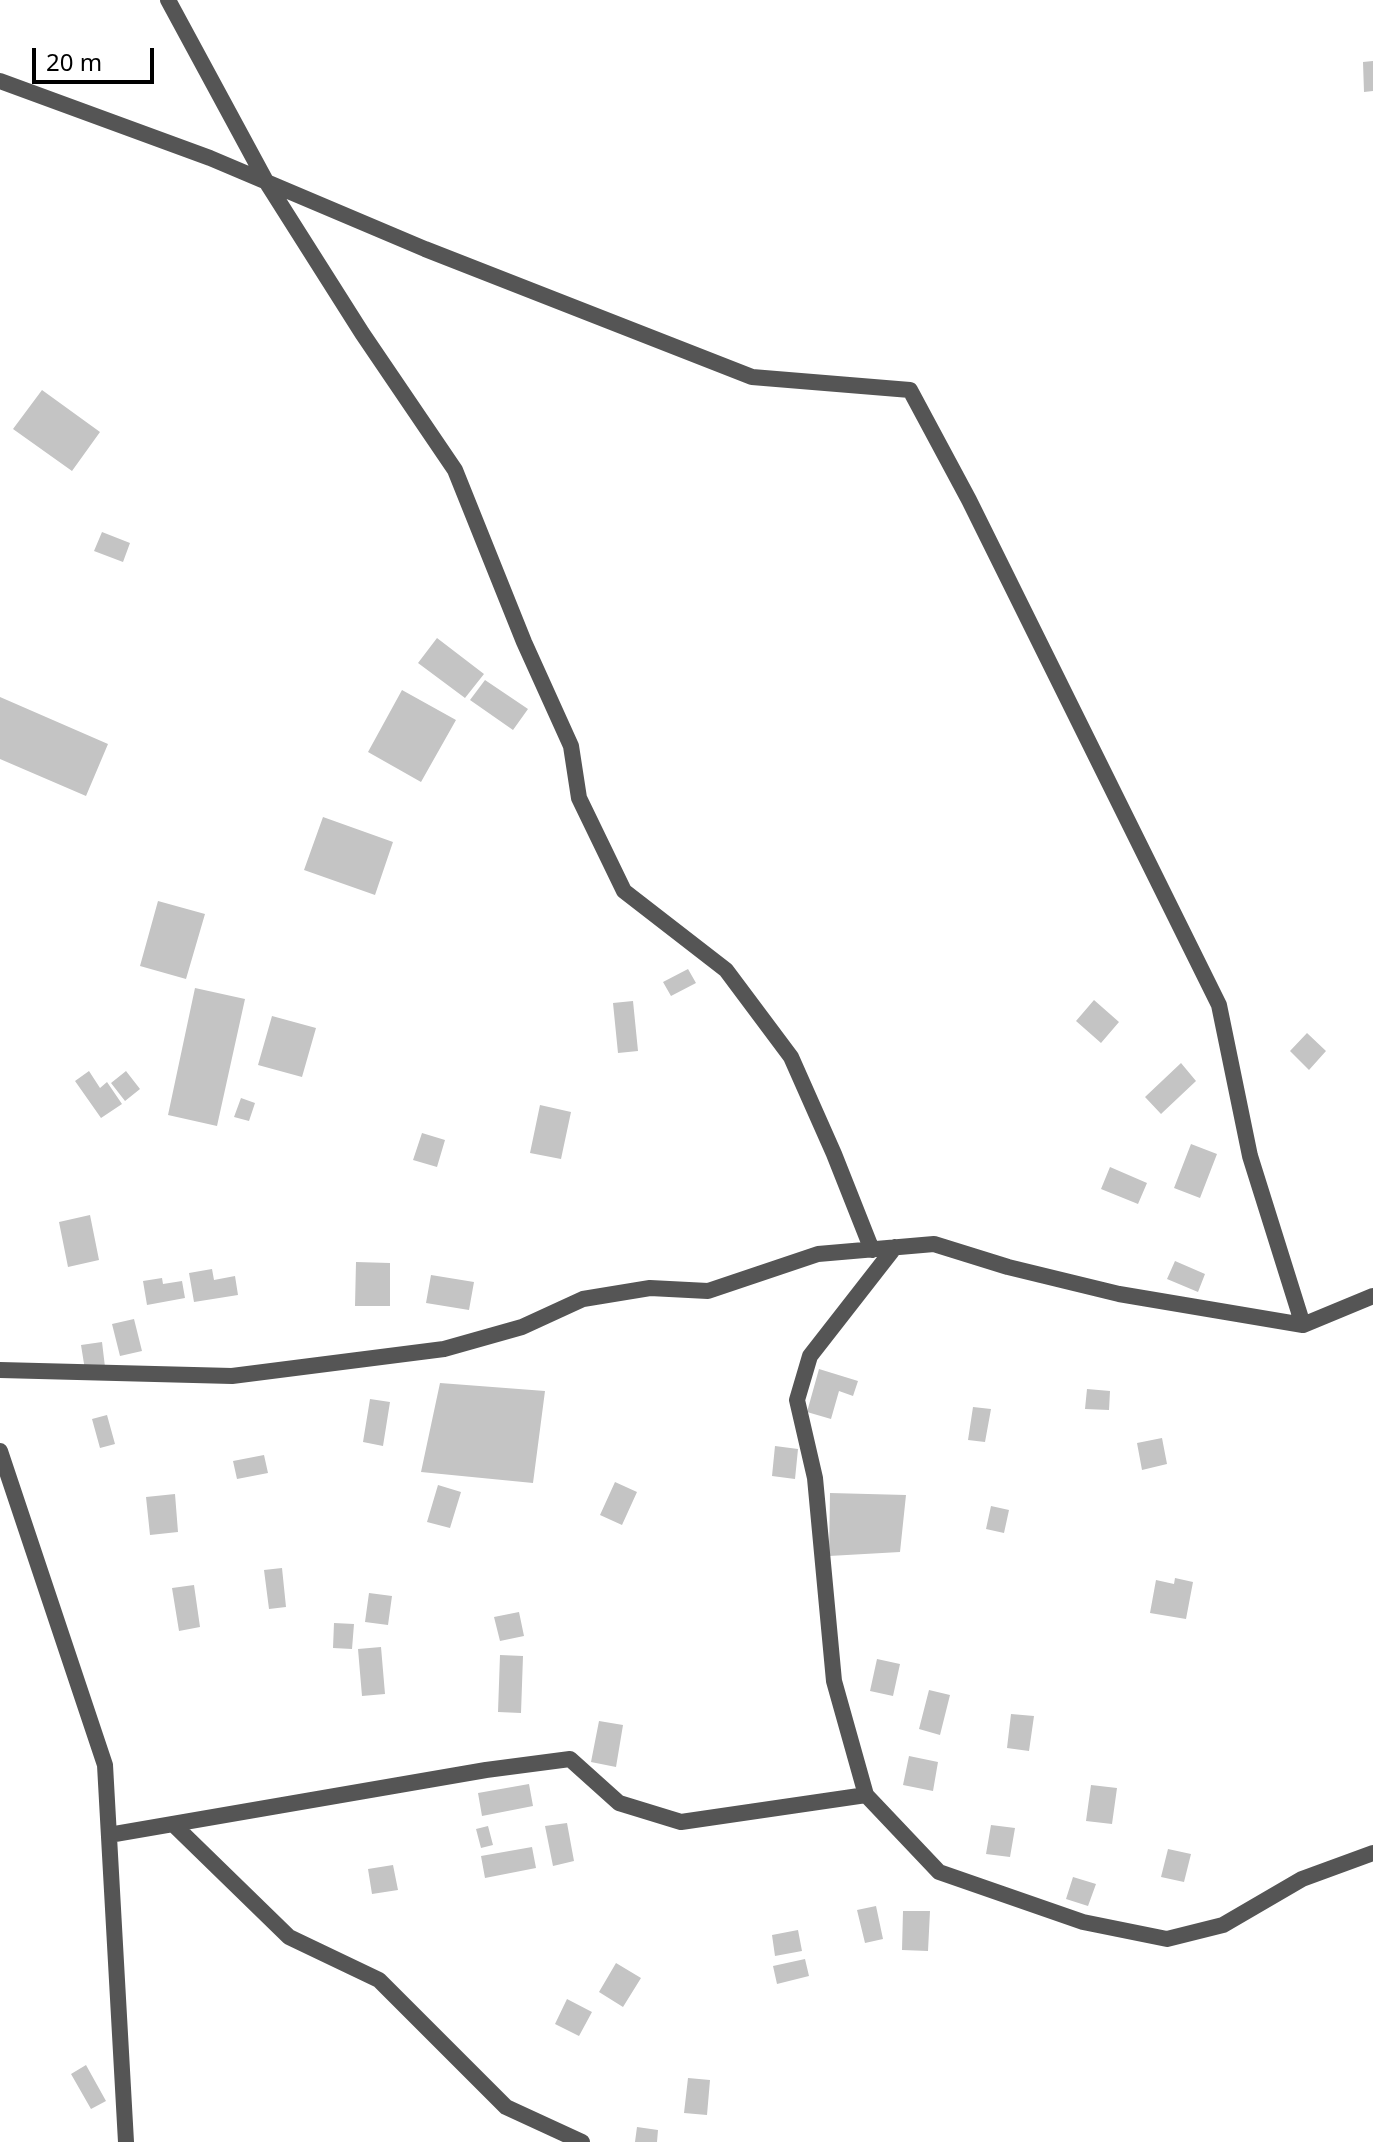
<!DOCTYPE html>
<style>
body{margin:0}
#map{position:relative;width:1373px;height:2142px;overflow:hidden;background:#fff;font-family:"Noto Sans",sans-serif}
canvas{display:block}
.scale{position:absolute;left:32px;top:48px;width:122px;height:36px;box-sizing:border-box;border:4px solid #000;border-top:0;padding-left:10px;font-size:24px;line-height:28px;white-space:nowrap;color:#000;-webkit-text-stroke:6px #fff;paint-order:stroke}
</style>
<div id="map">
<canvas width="1373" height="2142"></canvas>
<div class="scale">20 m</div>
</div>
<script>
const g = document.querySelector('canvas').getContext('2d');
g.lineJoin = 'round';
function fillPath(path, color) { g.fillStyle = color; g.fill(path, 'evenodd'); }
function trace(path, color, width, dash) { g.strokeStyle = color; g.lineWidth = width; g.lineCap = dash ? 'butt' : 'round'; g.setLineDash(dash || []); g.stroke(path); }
fillPath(new Path2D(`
 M1373,61V91L1364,92L1363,62Z
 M42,390L100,432L72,471L13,429Z
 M102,532L130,543L123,562L94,551Z
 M437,638L484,674L465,698L418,663Z
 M485,680L528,709L513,730L470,700Z
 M402,690L456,720L421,782L368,752Z
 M0,697L108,744L86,796L0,759Z
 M323,817L393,842L375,895L304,870Z
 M158,901L205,914L186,979L140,966Z
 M688,969L696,983L671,996L663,982Z
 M195,988L245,999L217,1126L168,1115Z
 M1094,1000L1119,1022L1101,1043L1076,1021Z
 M633,1001L638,1051L618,1053L613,1003Z
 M272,1016L316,1028L302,1077L258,1065Z
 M1307,1033L1326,1051L1309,1070L1290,1051Z
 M1181,1063L1196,1081L1161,1114L1145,1097Z
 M89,1071L100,1088L107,1082L122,1104L101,1118L75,1081Z
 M126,1071L140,1089L125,1101L111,1083Z
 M241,1098L255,1103L249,1121L234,1117Z
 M540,1105L571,1112L561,1159L530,1153Z
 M422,1133L445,1140L437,1167L413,1160Z
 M1191,1144L1217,1154L1200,1198L1174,1188Z
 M1110,1167L1147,1183L1138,1204L1101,1189Z
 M90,1215L99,1260L68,1267L59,1222Z
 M1175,1261L1205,1274L1198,1292L1167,1279Z
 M356,1262L390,1263V1306H355Z
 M212,1269L214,1280L235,1276L238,1295L194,1302L189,1273Z
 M431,1275L474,1282L469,1310L426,1303Z
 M162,1278L163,1284L182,1281L185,1298L147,1305L143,1281Z
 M134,1319L142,1351L120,1356L112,1324Z
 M102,1342L105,1367L85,1370L81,1345Z
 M819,1369L858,1381L853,1396L839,1391L831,1419L807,1412Z
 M440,1383L545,1391L533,1483L421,1472Z
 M1087,1389L1110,1391L1109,1410L1085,1409Z
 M370,1399L390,1402L383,1446L363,1442Z
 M973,1407L991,1409L985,1442L968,1440Z
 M107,1415L115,1444L100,1448L92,1419Z
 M1162,1438L1167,1464L1142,1470L1137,1443Z
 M775,1446L798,1449L795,1479L772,1476Z
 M264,1455L268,1473L237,1479L233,1461Z
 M615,1482L637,1492L622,1525L600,1515Z
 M438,1485L461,1492L450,1528L427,1522Z
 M830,1493L906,1495L900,1552L829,1556Z
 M175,1494L178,1532L150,1535L146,1497Z
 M991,1506L1009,1510L1004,1533L986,1529Z
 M282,1568L286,1607L269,1609L264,1570Z
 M1175,1578L1193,1582L1186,1619L1150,1613L1156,1580L1174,1584Z
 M194,1585L200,1627L179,1631L172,1588Z
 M369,1593L392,1596L388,1625L365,1622Z
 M519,1612L524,1636L500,1641L494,1617Z
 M334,1623L354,1624L352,1649L333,1648Z
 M381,1647L385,1694L362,1696L358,1649Z
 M500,1655L523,1656L521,1713L498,1712Z
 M877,1659L900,1664L893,1696L870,1691Z
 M929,1690L950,1695L940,1735L919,1729Z
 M1011,1714L1034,1716L1029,1751L1007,1748Z
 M599,1721L623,1725L616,1767L591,1762Z
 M909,1756L938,1762L933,1791L903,1785Z
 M529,1784L533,1806L482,1816L478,1793Z
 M1091,1785L1117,1788L1112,1824L1086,1821Z
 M567,1823L574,1861L553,1866L545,1826Z
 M991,1825L1015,1828L1010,1857L986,1854Z
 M488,1826L493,1845L481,1848L476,1829Z
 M532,1847L536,1868L485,1878L481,1856Z
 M1168,1849L1191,1854L1184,1882L1161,1877Z
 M393,1865L398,1890L372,1894L368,1869Z
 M1073,1877L1096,1884L1088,1906L1066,1899Z
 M876,1906L883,1939L865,1943L857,1910Z
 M903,1911H930L928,1951L902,1950Z
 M798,1930L802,1951L775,1956L772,1935Z
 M805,1959L809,1976L777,1984L773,1966Z
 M616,1963L641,1978L623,2007L599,1992Z
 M567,1999L592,2012L579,2036L555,2024Z
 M86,2065L106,2101L91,2109L71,2074Z
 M688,2078L710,2080L707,2115L684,2113Z
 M637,2127L658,2130L657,2142H635Z`), '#c4c4c4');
trace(new Path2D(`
 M168,0L267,183L362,333L455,470L524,642L571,746L579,798L624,891L726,970L791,1057L834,1154L872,1250
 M0,81L210,158L425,249L752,377L910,390L969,500L1219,1005L1250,1156L1303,1325
 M895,1247L810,1356L797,1400L815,1478L834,1681L866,1795L939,1872L1083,1922L1167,1939L1223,1925L1302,1879L1373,1853
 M0,1370L232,1376L444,1349L522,1327L583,1299L650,1288L708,1291L818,1254L934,1244L1008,1267L1119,1294L1303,1325L1373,1296
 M0,1451L105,1765L126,2142
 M173,1824L289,1937L379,1980L506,2107L582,2142
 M109,1835L486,1770L570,1759L619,1803L681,1822L866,1795`), '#555', 16);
</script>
